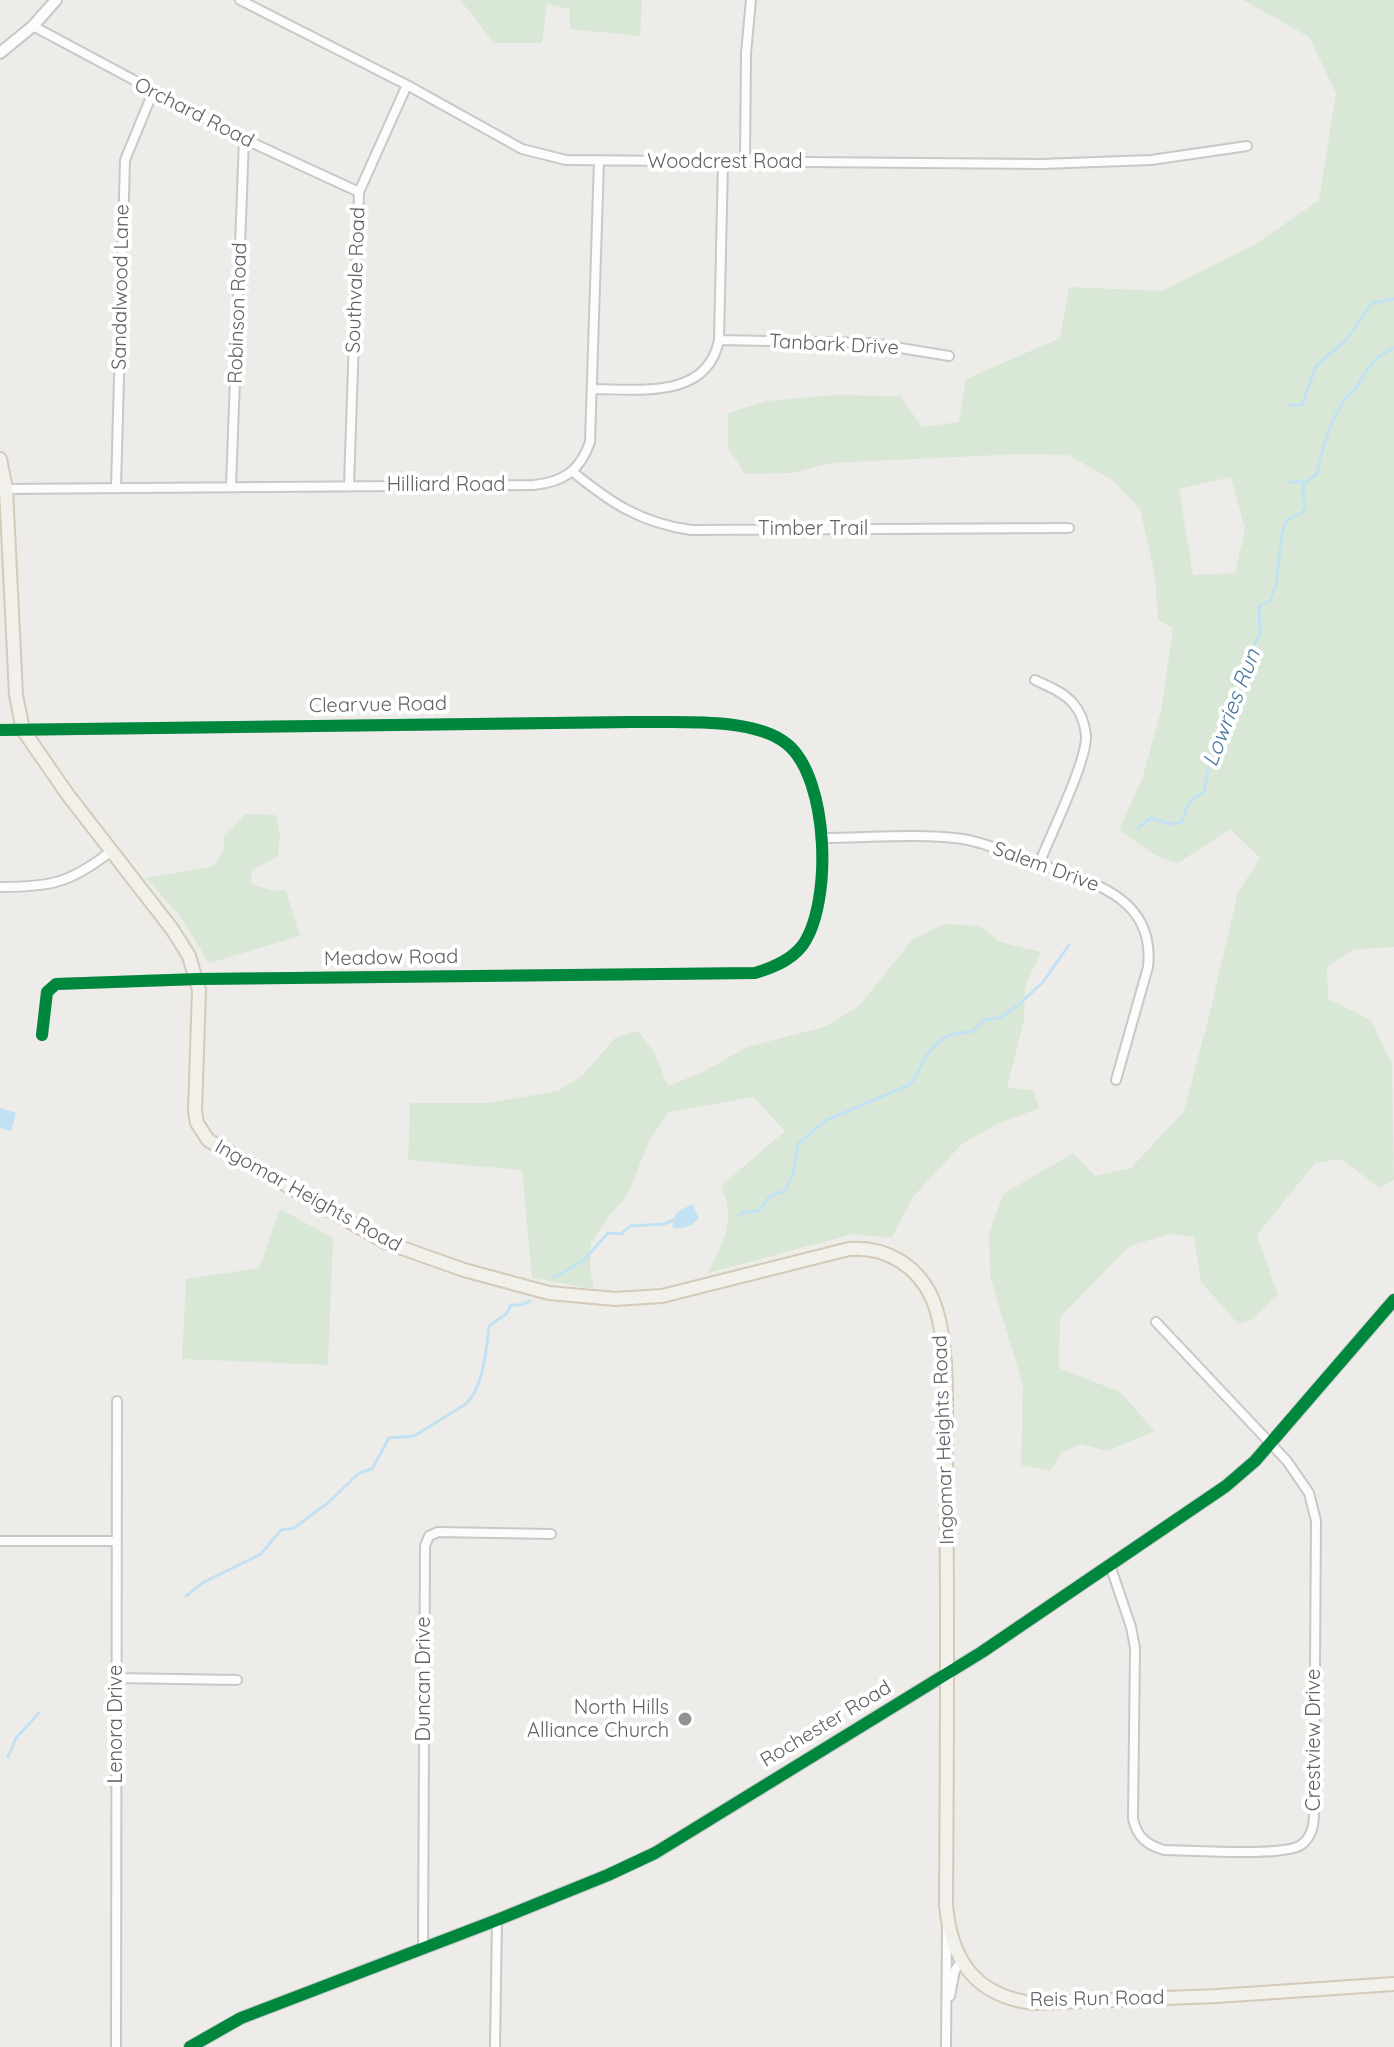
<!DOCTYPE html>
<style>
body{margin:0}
canvas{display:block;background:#edece9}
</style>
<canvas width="1394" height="2047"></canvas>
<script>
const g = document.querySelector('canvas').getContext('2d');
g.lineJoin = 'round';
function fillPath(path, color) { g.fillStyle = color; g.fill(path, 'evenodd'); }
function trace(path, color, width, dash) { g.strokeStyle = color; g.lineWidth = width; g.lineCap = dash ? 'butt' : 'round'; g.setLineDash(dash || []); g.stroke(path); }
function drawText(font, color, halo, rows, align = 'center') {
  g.font = font + ' Quicksand,sans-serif'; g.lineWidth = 8; g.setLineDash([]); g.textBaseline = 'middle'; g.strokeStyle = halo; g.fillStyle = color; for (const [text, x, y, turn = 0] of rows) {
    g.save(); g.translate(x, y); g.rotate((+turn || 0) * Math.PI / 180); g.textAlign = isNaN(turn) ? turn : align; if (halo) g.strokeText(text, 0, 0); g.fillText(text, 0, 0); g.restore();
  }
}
fillPath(new Path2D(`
 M460,0H642L640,36L570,29V9L547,4L542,43H494Z
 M1243,0H1394V947L1352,950L1327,967L1328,999L1371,1020L1392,1064L1394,1180L1380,1188L1340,1159L1315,1163L1257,1235L1278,1295L1250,1321L1238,1324L1201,1282L1194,1237L1169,1234L1130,1246L1060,1317L1059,1368L1120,1392L1155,1431L1107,1451L1080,1444L1061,1453L1050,1471L1021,1465L1023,1386L990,1276L989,1234L1003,1194L1073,1153L1095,1176L1131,1168L1184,1111L1210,1012L1238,892L1260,858L1230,829L1178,863L1158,857L1119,830L1142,779L1161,711L1173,628L1158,620L1155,576L1140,509L1111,479L1068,455L1020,454L831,463L792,473L745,474L728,448V413L767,401L836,395L900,396L922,427L959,422L966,379L1060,338L1069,287L1162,291L1256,244L1319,200L1336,93L1309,37ZM1231,477L1245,529L1235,573L1193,575L1179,489Z
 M246,814L276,815L280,834L278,856L252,870L251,884L270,890L286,891L300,936L209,963L180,916L146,878L214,866L224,848V835Z
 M945,924L980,926L1000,942L1041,952L1025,987L1024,1019L1007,1088L1033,1090L1039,1108L995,1125L961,1145L913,1197L891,1238L853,1234L708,1273C723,1242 737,1220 721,1186L785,1131L753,1097L669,1112L649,1141L628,1194L609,1216L591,1243L590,1268L594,1289L532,1278L522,1170L408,1160L410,1103H486L558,1091L582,1076L615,1038L638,1031L653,1050L668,1086L701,1073L747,1047L824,1027L858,1007L913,939Z
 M280,1209L333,1238L328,1365L182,1359L186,1279L259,1268Z`), '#d9e8d6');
fillPath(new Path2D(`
 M0,1108L16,1113L11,1131L0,1128Z
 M692,1204L699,1218C692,1227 683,1229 672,1228L676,1213Z`), '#c2e2f3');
trace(new Path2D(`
 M1290,405H1302L1316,366L1347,339L1372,303L1394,299
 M1290,483L1299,481L1304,483
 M1304,483L1317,474C1322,449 1329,424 1343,402C1348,395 1355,390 1359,383C1371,363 1372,359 1394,348
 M1138,828L1151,818L1170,824L1182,822C1186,806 1189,800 1204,792L1210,760L1225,738L1251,651L1260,634L1259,606L1270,601L1276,586L1282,533L1287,520L1303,512L1306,505L1303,496L1304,483
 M739,1216L744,1212L758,1211L770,1196L785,1191L793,1173L798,1144L825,1121L909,1085C917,1078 918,1070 923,1062C933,1042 950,1031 972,1032L984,1020L1002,1017L1017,1006L1043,982L1069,945
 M554,1278L584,1260L608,1233L621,1234L630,1226L664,1224L676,1219
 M186,1596L204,1582L261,1554L281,1530L294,1528L329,1502L359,1473L372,1469L389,1438L414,1436L466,1404C484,1386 486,1350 489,1326L506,1314L511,1305H522L530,1301
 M8,1757L16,1738L39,1713`), '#c2e2f3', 3);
const minor = new Path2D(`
 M240,0L407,85L522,149L566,160L1042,164L1151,160L1247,146
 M33,26L244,139L359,192
 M745,162L746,53L751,0
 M719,340L870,343L949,356
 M593,389C639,389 707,400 719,340L723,162
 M573,472C611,503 641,523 691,530L1069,528
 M349,485L359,192L407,85
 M231,486L244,139
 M116,487L125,160L153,92
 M1,489L534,485C563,482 580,471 590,442L599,161
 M1035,680C1047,686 1062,691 1072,702C1080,711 1085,724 1086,736C1087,761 1050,836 1039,864
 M0,730L632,722C674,723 753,716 787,744C829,778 833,904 802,946C790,961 772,968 755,973L198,979L56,984L47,992L42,1035
 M821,838C867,838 917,833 963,839C987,843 1011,854 1033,862C1088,881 1156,895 1148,967L1116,1080
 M0,887C51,887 70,883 110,852
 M0,1541H115
 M1110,1565L1131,1627L1135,1648L1133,1819C1137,1837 1147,1845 1164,1850C1189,1850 1284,1857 1301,1845C1312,1837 1314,1825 1314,1812L1316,1521L1309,1493L1287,1461L1156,1322
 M117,1678L237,1680
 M423,1948L425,1546L429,1536L438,1532L551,1534
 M950,1996L955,1970L961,1962
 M116,2047L117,1401
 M495,2047L497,1920
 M946,2047L947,1929`);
const tertiary = new Path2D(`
 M0,53L33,26L56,0
 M190,2047L241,2018L497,1920L608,1875L655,1853L982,1652L1226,1486L1255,1461L1394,1300`);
const primary = new Path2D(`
 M0,459L6,489L16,695L23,730L68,795L172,929L189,956L199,990L195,1111L197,1123L208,1140L385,1242L464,1270L549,1293L615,1299L662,1296L849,1249C885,1246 917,1265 932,1298C951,1342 945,1419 946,1467C948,1613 947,1759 946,1905C951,1961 976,1996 1033,2003L1217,1996L1394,1984`);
trace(minor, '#c8c8c8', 12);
trace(tertiary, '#c8c8c8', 14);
trace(primary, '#d3cab9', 16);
trace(minor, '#fcfcfc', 8);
trace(tertiary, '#fcfcfc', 10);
trace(primary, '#f2f0ea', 12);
trace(new Path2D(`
 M0,730L632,722C674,723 753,716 787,744C829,778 833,904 802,946C790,961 772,968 755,973L198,979L56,984L47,992L42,1035
 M190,2047L241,2018L497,1920L608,1875L655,1853L982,1652L1226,1486L1255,1461L1394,1300`), '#00873e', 12);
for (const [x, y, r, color] of [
 [685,1719,8,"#909294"]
]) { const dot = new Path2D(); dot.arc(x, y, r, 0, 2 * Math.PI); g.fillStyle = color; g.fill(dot); trace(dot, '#fff', 3); }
drawText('20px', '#5e6266', '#fff', [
 ["Orchard Road",194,113,27],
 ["Woodcrest Road",725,162],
 ["Southvale Road",356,280,-88],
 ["Sandalwood Lane",121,287,-89],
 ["Robinson Road",238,313,-88],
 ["Tanbark Drive",834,345,3],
 ["Hilliard Road",446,485],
 ["Timber Trail",813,529],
 ["Clearvue Road",378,705,-1],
 ["Salem Drive",1046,867,20],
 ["Meadow Road",391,958,-1],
 ["Ingomar Heights Road",308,1196,29],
 ["Ingomar Heights Road",944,1440,-92],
 ["Duncan Drive",424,1679,-90],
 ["Lenora Drive",116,1724,-90],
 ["Rochester Road",826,1724,-31],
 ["Crestview Drive",1314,1740,-90],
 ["Reis Run Road",1097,1999,-1]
]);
drawText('20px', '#5e6266', '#fff', [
 ["North Hills",669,1708],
 ["Alliance Church",669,1731]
], 'right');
drawText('italic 22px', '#497aa0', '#fff', [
 ["Lowries Run",1232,708,-69]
]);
</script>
